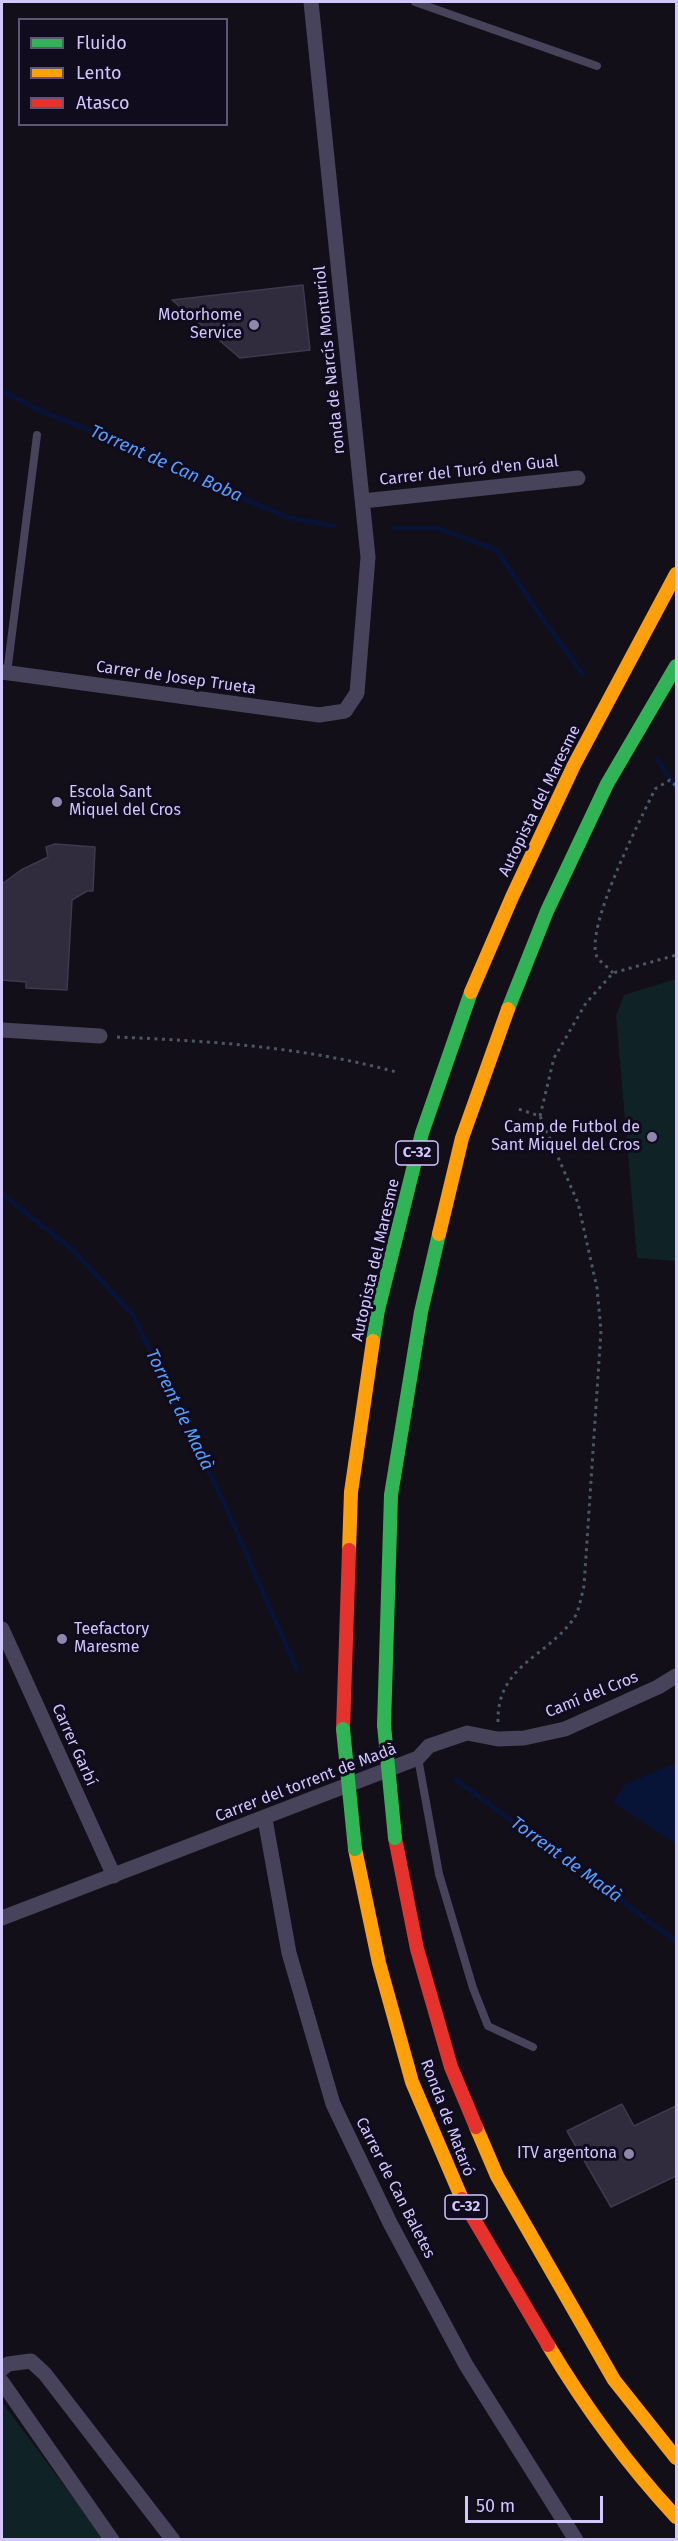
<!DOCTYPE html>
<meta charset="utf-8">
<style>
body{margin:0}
#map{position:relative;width:678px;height:2541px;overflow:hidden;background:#120f19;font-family:"Fira Sans",sans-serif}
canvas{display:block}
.frame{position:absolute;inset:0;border:3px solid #d3c7ff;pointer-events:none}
.legend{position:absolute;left:18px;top:18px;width:210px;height:108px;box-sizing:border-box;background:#100b1d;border:2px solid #5e5677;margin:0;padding:8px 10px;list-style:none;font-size:18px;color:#d3c7ff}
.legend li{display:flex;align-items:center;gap:12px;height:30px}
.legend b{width:30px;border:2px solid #5e5677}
.scale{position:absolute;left:465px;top:2496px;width:138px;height:27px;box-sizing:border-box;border:3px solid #d3c7ff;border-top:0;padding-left:8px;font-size:18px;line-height:21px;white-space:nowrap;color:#d3c7ff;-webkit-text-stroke:4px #100b1d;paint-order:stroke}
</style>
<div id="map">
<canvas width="678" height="2541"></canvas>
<div class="frame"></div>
<ul class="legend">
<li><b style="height:8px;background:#30b455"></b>Fluido</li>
<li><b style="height:8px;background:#ff9f0a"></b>Lento</li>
<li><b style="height:8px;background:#e5322d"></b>Atasco</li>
</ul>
<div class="scale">50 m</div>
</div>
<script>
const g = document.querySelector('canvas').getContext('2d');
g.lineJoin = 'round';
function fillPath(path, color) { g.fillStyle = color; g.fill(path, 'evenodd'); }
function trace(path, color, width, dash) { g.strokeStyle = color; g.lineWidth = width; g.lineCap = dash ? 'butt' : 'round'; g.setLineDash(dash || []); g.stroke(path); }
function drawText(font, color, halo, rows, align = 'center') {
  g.font = font + ' "Fira Sans",sans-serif'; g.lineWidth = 6; g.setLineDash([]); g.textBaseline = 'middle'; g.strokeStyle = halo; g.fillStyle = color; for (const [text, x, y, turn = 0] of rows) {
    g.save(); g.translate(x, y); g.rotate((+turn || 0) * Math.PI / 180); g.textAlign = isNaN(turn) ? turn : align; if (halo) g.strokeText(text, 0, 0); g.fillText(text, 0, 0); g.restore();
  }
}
fillPath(new Path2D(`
 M676,979V1261L637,1258L616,1016L624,995Z
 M2,2402L104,2539H2Z`), '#0f2225');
fillPath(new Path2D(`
 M676,1763V1844L613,1802L626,1784Z`), '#081437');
trace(new Path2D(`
 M2,391L39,410L135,449L219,489L290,518L334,526
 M394,528H437L497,550L540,615L583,674
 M658,760L676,788
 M2,1194L74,1251L133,1315L225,1505L297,1670
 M456,1780L676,1941`), '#081437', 5);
const building = new Path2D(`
 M303,285L310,350L240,358L172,300Z
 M55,844L95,847L93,891H87L72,900L67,990L26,988V982L2,980V884L21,870L48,857L46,847Z
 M622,2104L634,2126L676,2106V2176L611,2207L567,2131Z`);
fillPath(building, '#302b3d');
trace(building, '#3e394e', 1.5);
trace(new Path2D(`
 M613,973C609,968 600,962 597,957C584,928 641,819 655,789L670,780L676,786
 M117,1037C211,1041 305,1047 396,1072
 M540,1116L554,1058L586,1003L613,973L676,955
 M498,1722C497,1666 543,1659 572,1621C579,1613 581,1597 584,1586L601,1331L597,1288L578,1203L540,1116L515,1108`), '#4a5766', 3, [3, 4.5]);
trace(new Path2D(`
 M415,2L597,66
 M7,673L37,435
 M418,1758L439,1874L473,1988L488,2026L533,2047`), '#47435a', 8);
trace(new Path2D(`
 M363,501L578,478
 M2,672L319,715L345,711L357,693L368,557L311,2
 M2,1030L100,1036
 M2,1629L114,1876
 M265,1819L289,1953L333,2104L390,2223L466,2365L576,2540
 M2,1918L418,1758L429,1746L467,1733L498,1739L524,1738L565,1729L658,1687L676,1676
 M2,2369L8,2364L31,2361L45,2374L173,2540
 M2,2382L112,2540`), '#47435a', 15);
trace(new Path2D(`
 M508,1009L547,911L607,784L676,666
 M373,1341L378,1310L422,1133L471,992
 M384,1725L391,1495L421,1312L439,1234`), '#30b455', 14);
trace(new Path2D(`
 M471,992L512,897L574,765L676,574
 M439,1234L462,1138L508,1009
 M349,1550L351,1492L373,1341
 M355,1849L379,1963L412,2082L462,2199
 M476,2127L497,2176L614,2380L676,2458
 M548,2345C585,2407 627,2464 676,2517`), '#ff9f0a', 14);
trace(new Path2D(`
 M343,1729L349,1550
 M395,1838L417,1949L451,2067L476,2127
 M462,2199L548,2345`), '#e5322d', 14);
trace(new Path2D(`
 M384,1725L395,1838
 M343,1729L355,1849`), '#30b455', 14);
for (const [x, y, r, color] of [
 [254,325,6,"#8f87ae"],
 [57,802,6,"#8f87ae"],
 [652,1137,6,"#8f87ae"],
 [62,1639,6,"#8f87ae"],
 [629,2154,6,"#8f87ae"]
]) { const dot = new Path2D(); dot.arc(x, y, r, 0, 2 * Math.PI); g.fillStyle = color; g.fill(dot); trace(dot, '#100b1d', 2); }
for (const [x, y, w] of [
 [417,1153,42],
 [466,2207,42]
]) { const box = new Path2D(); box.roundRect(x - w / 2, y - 12, w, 24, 4.5); g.fillStyle = '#100b1d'; g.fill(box); trace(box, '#d3c7ff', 1.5); }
drawText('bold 15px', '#d3c7ff', null, [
 ["C-32",417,1153],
 ["C-32",466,2207]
]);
drawText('16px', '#d3c7ff', '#100b1d', [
 ["Motorhome",242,316],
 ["Service",242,334],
 ["Escola Sant",69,793,"left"],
 ["Miquel del Cros",69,811,"left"],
 ["Camp de Futbol de",640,1128],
 ["Sant Miquel del Cros",640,1146],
 ["Teefactory",74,1630,"left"],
 ["Maresme",74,1648,"left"],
 ["ITV argentona",617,2154]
], 'right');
drawText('16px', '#d3c7ff', '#100b1d', [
 ["ronda de Narcís Monturiol",330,360,-96],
 ["Carrer del Turó d'en Gual",469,471,-6],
 ["Carrer de Josep Trueta",176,678,8],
 ["Autopista del Maresme",540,801,-64],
 ["Autopista del Maresme",376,1260,-77],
 ["Camí del Cros",592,1695,-22],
 ["Carrer Garbí",74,1745,66],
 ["Carrer del torrent de Madà",306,1783,-21],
 ["Ronda de Mataró",447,2118,69],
 ["Carrer de Can Baletes",395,2188,63]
]);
drawText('italic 18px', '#559fff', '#100b1d', [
 ["Torrent de Can Boba",166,464,24],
 ["Torrent de Madà",179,1410,64],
 ["Torrent de Madà",566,1860,36]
]);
</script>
